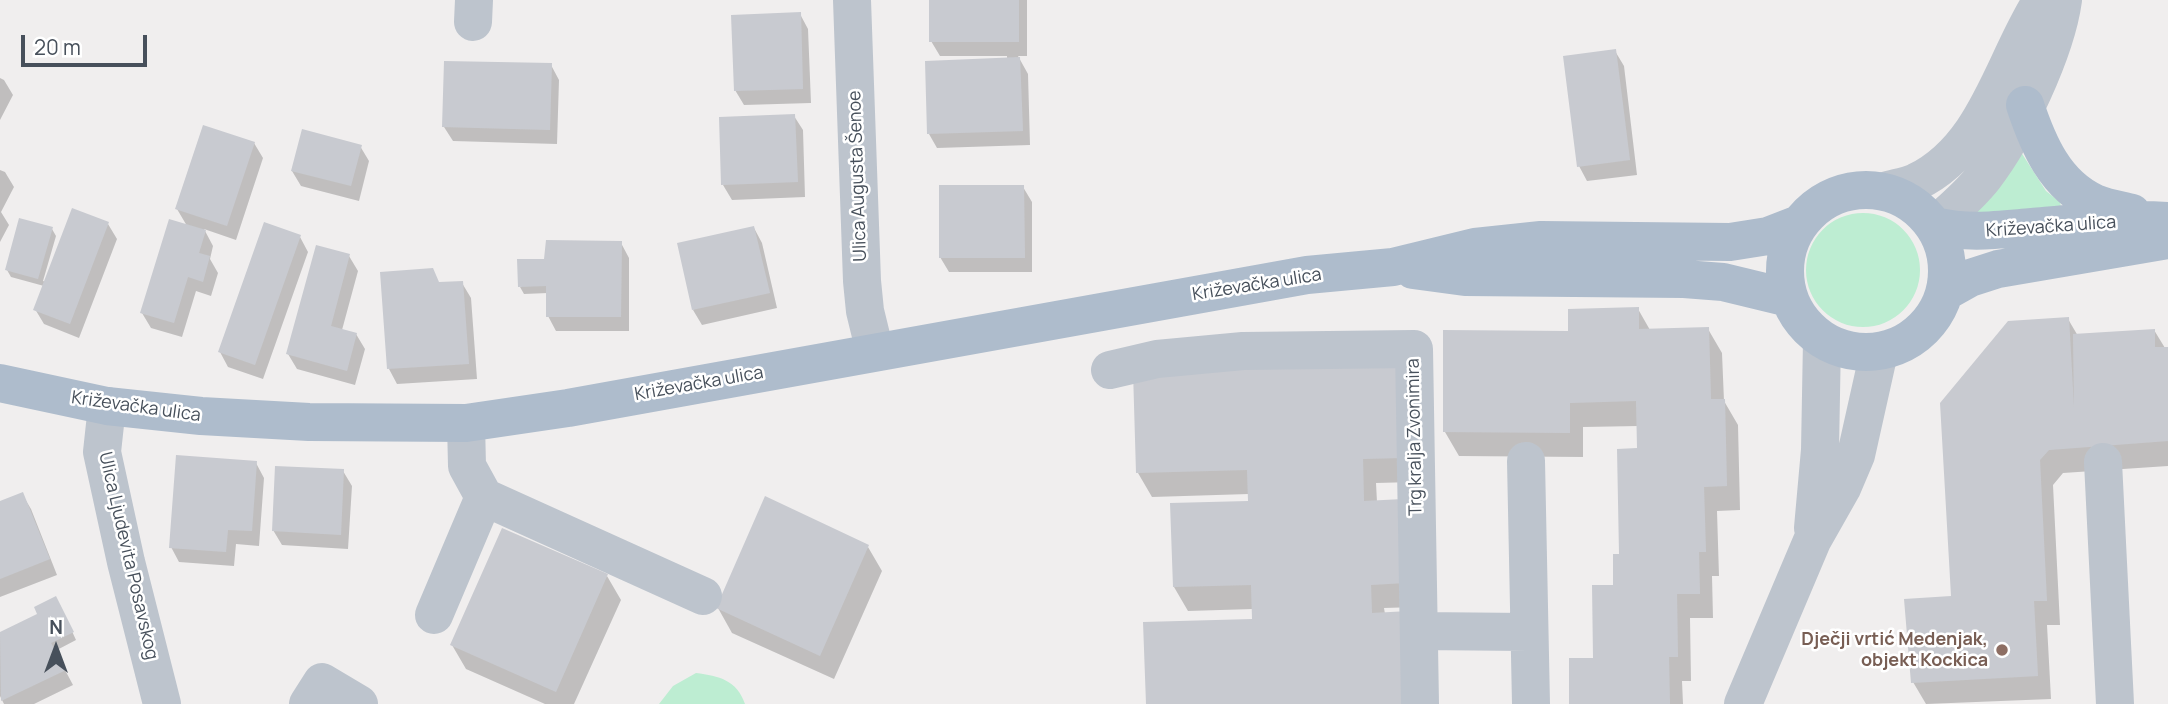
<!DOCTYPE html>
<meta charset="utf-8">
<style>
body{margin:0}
#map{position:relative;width:2168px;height:704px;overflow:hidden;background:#f0eeee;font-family:Manrope,sans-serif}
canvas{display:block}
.north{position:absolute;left:21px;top:613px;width:70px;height:70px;-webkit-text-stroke:5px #fff;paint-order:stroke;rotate:0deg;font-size:19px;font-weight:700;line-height:28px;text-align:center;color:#47505b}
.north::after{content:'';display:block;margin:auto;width:24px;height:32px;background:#47505b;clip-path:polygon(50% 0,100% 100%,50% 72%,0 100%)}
.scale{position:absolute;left:21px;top:35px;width:126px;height:32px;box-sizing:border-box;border:4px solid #47505b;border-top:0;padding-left:9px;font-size:21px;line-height:24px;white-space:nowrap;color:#47505b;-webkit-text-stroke:5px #fff;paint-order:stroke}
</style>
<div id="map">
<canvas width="2168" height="704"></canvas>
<div class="north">N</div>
<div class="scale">20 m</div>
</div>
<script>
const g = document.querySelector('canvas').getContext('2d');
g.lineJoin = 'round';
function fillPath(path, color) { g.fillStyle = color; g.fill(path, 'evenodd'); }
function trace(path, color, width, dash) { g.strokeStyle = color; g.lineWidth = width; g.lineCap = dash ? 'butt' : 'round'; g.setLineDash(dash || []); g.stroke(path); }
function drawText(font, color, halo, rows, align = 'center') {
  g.font = font + ' Manrope,sans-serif'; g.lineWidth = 5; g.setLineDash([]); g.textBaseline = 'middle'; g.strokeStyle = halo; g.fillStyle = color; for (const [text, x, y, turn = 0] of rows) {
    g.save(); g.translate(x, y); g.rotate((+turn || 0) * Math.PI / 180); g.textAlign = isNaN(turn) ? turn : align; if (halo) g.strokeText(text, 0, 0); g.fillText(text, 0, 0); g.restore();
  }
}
fillPath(new Path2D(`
 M2019,149L2046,191L2060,202L2061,207L1975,214Z
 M1806 270a57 57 0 1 1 114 0a57 57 0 1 1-114 0Z
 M696,673C719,676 737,680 745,704H659L673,686Z`), '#bdedd2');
fillPath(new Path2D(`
 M931,0H1027V56H1018L1028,74L1030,145L937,148L929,134L1007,59V56H940L931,41Z
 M800,14L808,29L811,103L744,105L735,90Z
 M1615,51L1624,66L1637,175L1587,181L1579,166Z
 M551,65L559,80L557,144L453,141L444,127Z
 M0,78L4,80L13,95L0,120Z
 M794,116L803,130L805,197L732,200L723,185Z
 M254,143L263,158L236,240L204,229L213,246L210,259L218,273L211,296L196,291L182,337L151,328L142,313L187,226L177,209Z
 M360,146L369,161L359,201L301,186L292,171Z
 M0,170L5,172L14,187L1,212L9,225L0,242Z
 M1023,187L1032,202V272H949L940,257Z
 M108,224L117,239L79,338L44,324L35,309L44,286L11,277L7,270L52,229L56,236L43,281L46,282Z
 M754,228L762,243L777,308L702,325L693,310Z
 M300,237L308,252L263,379L228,367L220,352Z
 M621,243L629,258V331H556L548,316V293L524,294L520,287Z
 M349,256L358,271L342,330L356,334L365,349L355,385L297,369L288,354Z
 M462,283L471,298L477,379L397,384L389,369L440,284Z
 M1638,309L1650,330L1708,329L1722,353L1724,401L1738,425L1740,510L1717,511L1719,576H1712L1713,618H1690L1691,681H1682L1683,704H1571L1595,660L1615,586L1639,450V426L1583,427V457L1459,456L1445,432L1570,333Z
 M2068,319L2078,336L2154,330L2165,348H2168V466L2063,473L2053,485L2060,625H2047L2051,699L1926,704L1913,682L1953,597Z
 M1397,365L1414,482L1376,483L1377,502L1418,607L1384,608L1385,614L1148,704L1254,621L1253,609L1188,611L1174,587L1250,502L1249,494L1152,497L1138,473Z
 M256,463L264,478L259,546L236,544L234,566L179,562L171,547Z
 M343,471L352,486L348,549L282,545L273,530Z
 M22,494L31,509L57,575L0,597V503Z
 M868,547L882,571L834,679L732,633L718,608Z
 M607,576L621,600L574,704H545L466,669L452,645Z
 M60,605L76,640L55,651L73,685L34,704H4L0,696V634Z`), '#0003');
fillPath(new Path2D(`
 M929,0H1019V42H929Z
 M801,12L803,89L734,91L731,15Z
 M1616,49L1630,160L1577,167L1563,56Z
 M1020,57L1023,131L927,134L925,61Z
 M444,61L552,63L550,130L442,127Z
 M795,114L798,182L721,185L719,117Z
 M203,125L255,142L227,226L175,209Z
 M302,129L362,145L351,186L291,171Z
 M939,185H1024L1025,258H939Z
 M72,208L109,222L70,324L33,310Z
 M19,218L53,227L38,279L5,270Z
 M169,219L206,230L199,253L210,256L203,282L188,277L174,323L140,313Z
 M264,222L301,235L255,365L218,352Z
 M754,226L770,293L692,310L677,243Z
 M546,240L622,241L621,317H546V286L518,287L517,259H544Z
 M316,245L350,254L331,326L357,333L347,371L286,354Z
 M433,268L439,282L463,281L469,364L387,369L380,272Z
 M1639,307V329L1709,327L1711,399H1725L1727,486L1704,487L1706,552H1699L1700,594H1677L1678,657H1669L1670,704H1569V658H1593L1592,585H1613V554H1619L1617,449L1637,448L1636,401L1570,403V433L1443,432V330L1568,331V309Z
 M2069,317L2074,408L2073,334L2155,329V347H2168V441L2049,450L2040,460L2047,601H2034L2038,676L1911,683L1904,599L1951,596L1940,403L2008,321Z
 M1398,363L1401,458L1363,459L1364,501L1403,499L1405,583L1371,585L1372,613L1409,611L1412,704H1146L1143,622L1252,619L1251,585L1173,587L1170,503L1248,501L1247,470L1136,473L1133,371Z
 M176,455L257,461L252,531L228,530L226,552L169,548Z
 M275,466L344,469L341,535L272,531Z
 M23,492L50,559L0,579V501Z
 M765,496L869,545L820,656L716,608Z
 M502,528L608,574L556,692L450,645Z
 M56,596L74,632L51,643L66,670L1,701L0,632L37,614L34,607Z`), '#c8cad0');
trace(new Path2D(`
 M852,0L862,281L865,311L875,352
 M473,22L474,0
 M1885,191C1895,188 1907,186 1916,182C1987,148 2003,60 2042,0
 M1934,226C1951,211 1970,195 1984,177C2016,136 2056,51 2063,0
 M1110,370L1157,359L1243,351L1414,349L1420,704
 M107,406L102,452L126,562L162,704
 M1526,461L1531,704
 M2103,462L2115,704
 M484,497L703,596
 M1813,528L1820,450L1822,340
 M434,615L484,497L467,466L466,423
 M1419,631L1528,632
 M308,704L322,682L359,704
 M1743,704L1812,541L1842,488L1856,455L1879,352`), '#bdc4cd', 38);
trace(new Path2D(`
 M2025,105C2038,144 2055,185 2095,203C2107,208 2120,210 2132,213
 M1785 271a81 81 0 1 1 162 0a81 81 0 1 1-162 0Z
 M1934,226C1969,234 1996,230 2032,227C2077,223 2123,218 2168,221
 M1413,270L1465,277L1684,279L1723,282L1789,298
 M1945,292L1970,278L1998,269L2168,240
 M0,383L107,406L201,416L309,422L466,423L568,408L1307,275L1393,267L1475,247L1541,240L1730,242L1768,236L1799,224`), '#aebccc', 38);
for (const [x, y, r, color] of [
 [2002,650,7,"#8d6e63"]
]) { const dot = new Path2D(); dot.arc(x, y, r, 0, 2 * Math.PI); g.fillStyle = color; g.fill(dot); trace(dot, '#fff', 2.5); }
drawText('18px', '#47505b', '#fff', [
 ["Ulica Augusta Šenoe",858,176,-92],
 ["Križevačka ulica",2051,227,-4],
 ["Križevačka ulica",1257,285,-9],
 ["Križevačka ulica",699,384,-10],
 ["Križevačka ulica",136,407,8],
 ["Trg kralja Zvonimira",1415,437,-91],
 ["Ulica Ljudevita Posavskog",128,556,77]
]);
drawText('bold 18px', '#785e54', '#fff', [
 ["Dječji vrtić Medenjak,",1988,640],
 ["objekt Kockica",1988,661]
], 'right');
</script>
